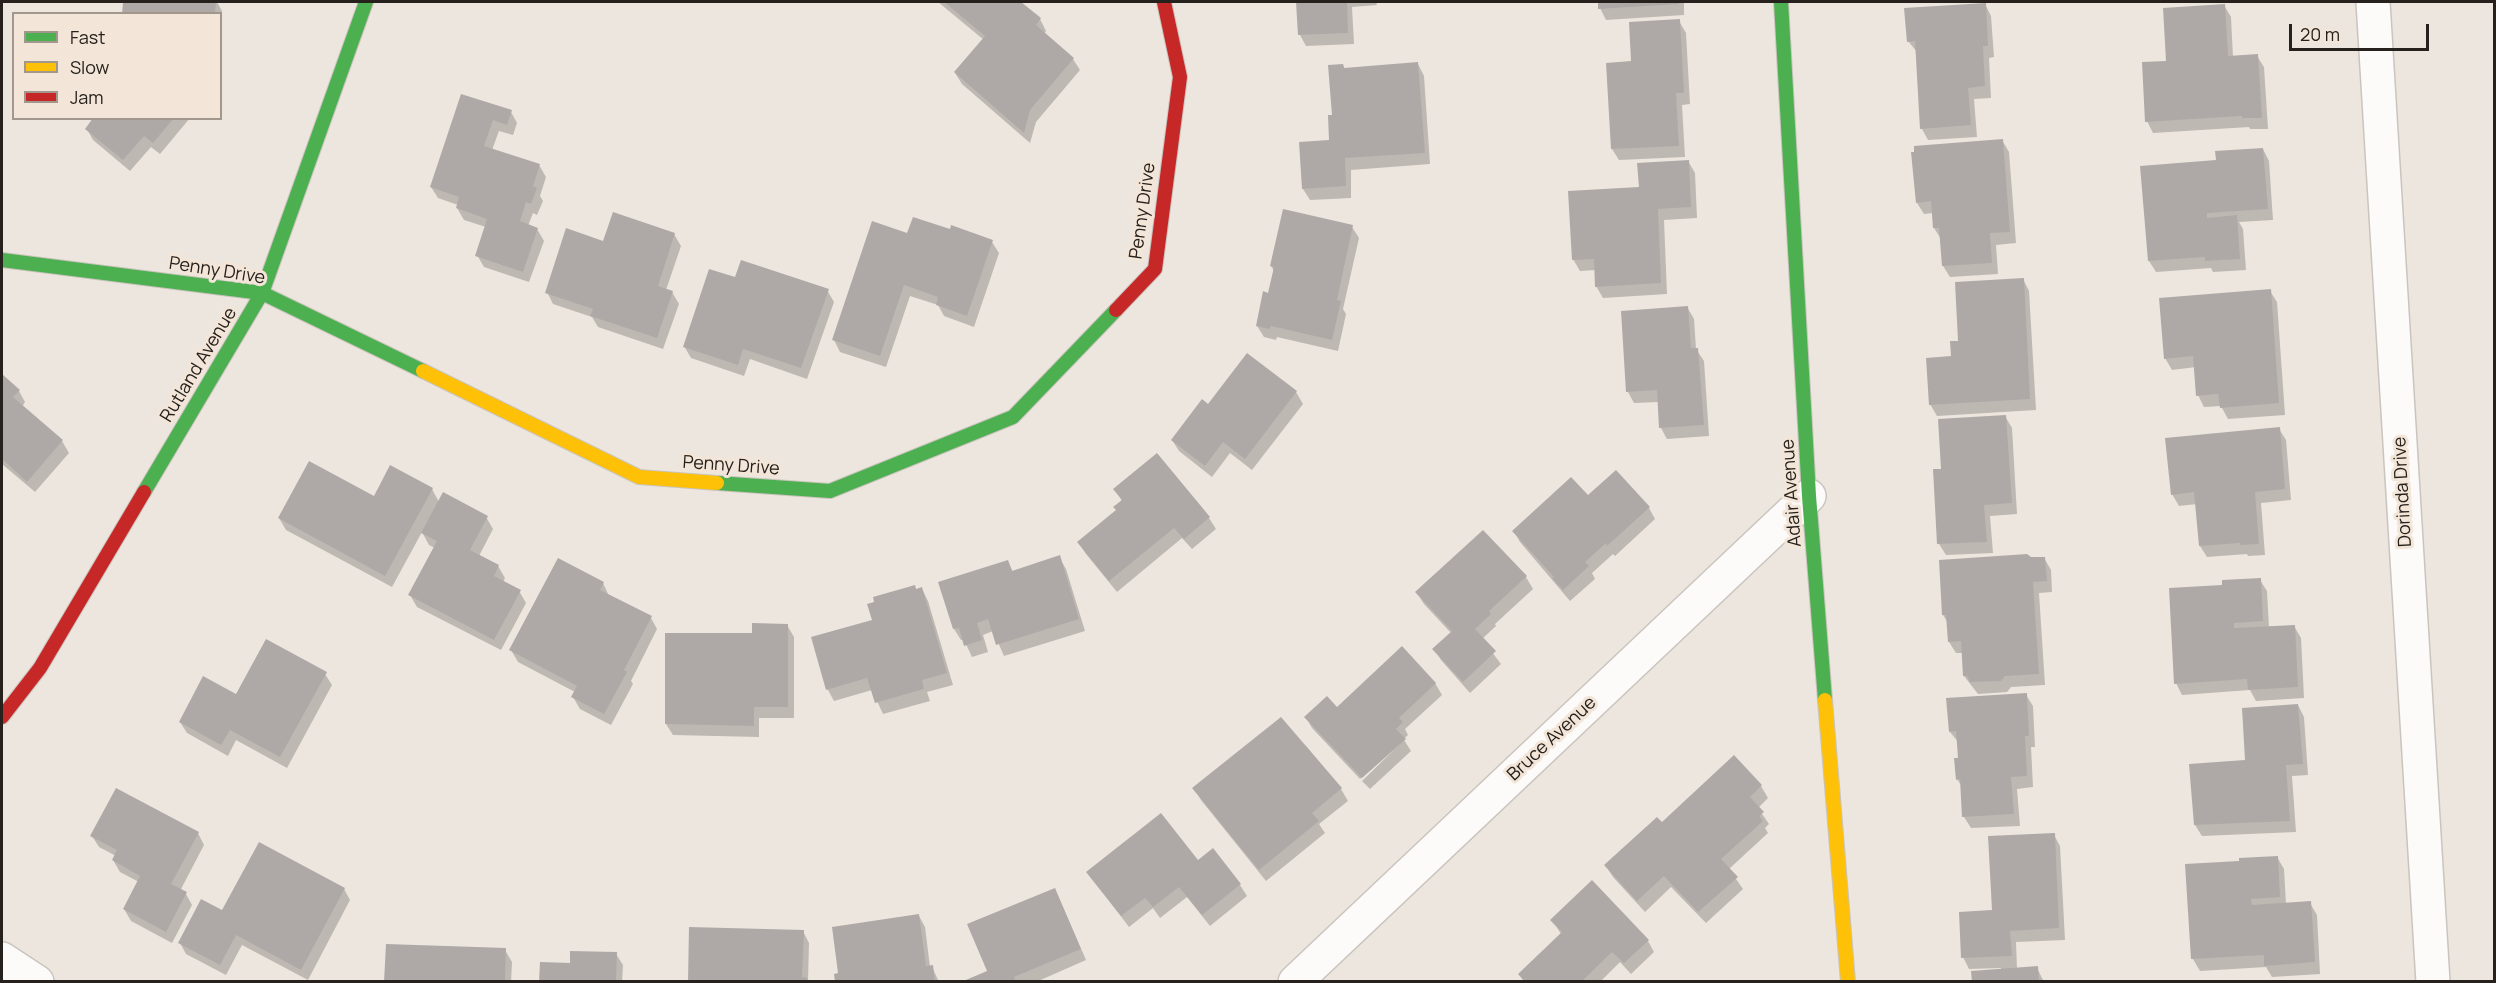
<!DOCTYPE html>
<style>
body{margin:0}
#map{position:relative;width:2496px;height:983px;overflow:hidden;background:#ede6de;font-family:Manrope,sans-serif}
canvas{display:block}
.frame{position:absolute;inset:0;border:3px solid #26211c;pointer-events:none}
.legend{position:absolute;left:12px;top:12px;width:210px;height:108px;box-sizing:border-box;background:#f3e6d8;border:2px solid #a1978d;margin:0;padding:8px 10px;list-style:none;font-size:18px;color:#26211c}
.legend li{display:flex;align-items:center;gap:12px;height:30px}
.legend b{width:30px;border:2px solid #a1978d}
.scale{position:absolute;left:2289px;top:24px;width:140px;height:27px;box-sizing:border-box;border:3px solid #26211c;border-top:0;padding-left:8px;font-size:18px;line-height:21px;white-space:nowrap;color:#26211c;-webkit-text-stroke:4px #f3e6d8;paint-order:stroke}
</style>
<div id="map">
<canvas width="2496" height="983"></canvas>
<div class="frame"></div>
<ul class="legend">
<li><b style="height:8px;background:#4caf50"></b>Fast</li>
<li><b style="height:8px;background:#ffc107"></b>Slow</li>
<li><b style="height:8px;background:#c62828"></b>Jam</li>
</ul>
<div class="scale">20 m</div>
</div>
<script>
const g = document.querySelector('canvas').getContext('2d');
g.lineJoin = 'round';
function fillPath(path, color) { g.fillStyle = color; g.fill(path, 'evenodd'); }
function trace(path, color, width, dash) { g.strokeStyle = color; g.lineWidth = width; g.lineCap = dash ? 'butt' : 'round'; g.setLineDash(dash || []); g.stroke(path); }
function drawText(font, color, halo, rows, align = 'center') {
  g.font = font + ' Manrope,sans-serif'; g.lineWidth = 6; g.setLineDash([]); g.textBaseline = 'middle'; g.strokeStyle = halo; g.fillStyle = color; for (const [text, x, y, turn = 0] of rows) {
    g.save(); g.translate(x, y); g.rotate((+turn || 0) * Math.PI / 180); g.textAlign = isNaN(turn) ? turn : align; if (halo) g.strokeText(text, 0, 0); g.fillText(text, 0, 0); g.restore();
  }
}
fillPath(new Path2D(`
 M125,2H217L222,11L220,31V14H124Z
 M938,2H1019L1040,19L1046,31L1044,34L1073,59L1080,70L1036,122L1030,143L962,84L955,73L984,40Z
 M1298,2H1376L1377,5L1352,7L1354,44L1306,46L1300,35Z
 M1599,2H1684V15L1606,20L1600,8Z
 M1985,4L1991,16L1994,57L1989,58L1991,98L1974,99L1977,137L1928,140L1922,129L1917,52L1908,41Z
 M2224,5L2231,17L2233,57L2257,56L2264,67L2268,129H2250L2249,127L2153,133L2147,121L2168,63Z
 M1679,21L1686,33L1690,104L1682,105L1685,157L1619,160L1612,149L1632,62Z
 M1418,64L1424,76L1430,164L1351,170V198L1310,200L1303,189L1331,141L1343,65L1345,69Z
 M462,96L511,112L517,123L513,135L499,131L492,150L539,165L546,177L540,196L543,201L537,215L533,213L528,226L537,229L544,241L529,282L484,267L477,255L486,227L464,220L457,208L458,205L438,198L431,187Z
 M95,118H190L160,154L151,147L130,171L93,140L87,129Z
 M2002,140L2009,152L2016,243L1996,245L1998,274L1950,277L1943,266L1941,239L1934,228L1933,213L1924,214L1917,203Z
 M2263,149L2269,161L2273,220L2239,222L2243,229L2246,270L2213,272L2211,268L2156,272L2149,261L2217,162Z
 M1688,161L1695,173L1697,218L1664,220L1667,294L1603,298L1596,286V270L1580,271L1573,259L1641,189Z
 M1352,227L1359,238L1343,309L1346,314L1338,351L1277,337L1276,340L1264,337L1257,326L1269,294L1274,271L1271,266Z
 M951,231L992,242L999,253L974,327L944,316L938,305L910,296L886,367L840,352L834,340L908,235Z
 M674,234L681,246L666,290L672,292L679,304L663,349L598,327L592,317L553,304L547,292L604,243Z
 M736,279L827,290L834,302L807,379L750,359L744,376L691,358L684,346Z
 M2023,279L2029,291L2036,410L1937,416L1930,404L1959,343Z
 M2270,291L2277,302L2285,415L2228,419L2221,406L2204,407L2198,395L2196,367L2172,370L2165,358Z
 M1687,307L1694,319L1696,349L1704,361L1709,436L1667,439L1661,428L1659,402L1634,403L1628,392Z
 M1248,355L1296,392L1303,404L1252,470L1230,453L1212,477L1179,451L1172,440L1208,406Z
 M2,376L19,391L25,402L22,407L62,441L69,453L35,492L2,464Z
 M2005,416L2012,428L2017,514L1990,516L1993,553L1946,555L1939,544L1943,470Z
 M2279,429L2286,440L2291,500L2261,503L2265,555L2248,556L2247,554L2207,557L2200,546L2197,504L2179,506L2172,494Z
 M432,489L439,502L486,517L493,529L479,556L498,566L505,578L503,582L519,591L526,603L501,650L417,607L410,595L435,548L429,545L422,532L392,587L286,530L279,518L374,498Z
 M1115,489L1209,518L1216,529L1192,549L1182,538L1117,592L1086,554L1079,543L1117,511L1122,501Z
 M1587,497L1649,508L1655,519L1615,556L1613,554L1592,573L1595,579L1570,601L1520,542L1514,531Z
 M1483,532L1526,577L1533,589L1495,624L1496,626L1482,639L1501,664L1470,693L1441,660L1434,649L1451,633L1424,604L1417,593Z
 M1059,557L1066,569L1085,631L1004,656L993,631L983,635L988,652L972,657L964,640H961L954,629L939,583L1008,562L1013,572Z
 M2044,558L2051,570L2052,592L2039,593L2045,685L2011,687L2007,692L1978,694L1964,676L1963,653H1956L1949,642L1948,623L1943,615L2030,559Z
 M2260,580L2267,591L2269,628L2294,626L2301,638L2304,698L2256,701L2250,690L2182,695L2176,683L2224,586Z
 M603,583L609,596L651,618L657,629L631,681L633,684L611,725L580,709L573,697L575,692L518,662L511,650Z
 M922,589L928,601L953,685L927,692L930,701L883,714L872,690L834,701L828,690L813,638L873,621L875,603Z
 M787,625L794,637V718H759V737L673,735L666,724L754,635Z
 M325,674L332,685L287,768L236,740L228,756L187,733L180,722L237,696Z
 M1435,683L1442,695L1405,729L1408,735L1360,779L1312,728L1306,717Z
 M2026,695L2033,706L2035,747H2031L2033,787L2017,789L2020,826L1971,828L1964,817L1962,787L1957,779L1959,743L1950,732Z
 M2298,705L2304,717L2308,775L2292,776L2296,832L2202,836L2195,825Z
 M1404,740L1411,751L1370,789L1362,781Z
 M1306,746L1341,789L1348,801L1319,824L1325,833L1266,881L1201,800L1194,788Z
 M1734,757L1761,786L1768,798L1758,808L1769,824L1765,828L1768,833L1729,869L1743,889L1706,923L1671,887L1645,912L1613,877L1606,866L1661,824Z
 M198,833L204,845L180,891L186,894L192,905L172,943L131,921L124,909L139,882L120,872L113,860L116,856L99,847L92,836Z
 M2054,835L2060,846L2065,940L2016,942L2017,969L2037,968L2044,982H1973L2001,970V968L1969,969L1963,957L1994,912Z
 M2277,857L2284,869L2286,904L2310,903L2317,915L2320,974L2272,977L2266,967L2200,971L2193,959L2187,866L2241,863Z
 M1198,862L1240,885L1247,896L1210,926L1187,897L1160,918L1153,908L1129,927L1088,873Z
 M344,889L350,900L308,980L242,945L226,975L186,954L180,943L223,912Z
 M1055,889L1086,960L1036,982H967L989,971Z
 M919,916L925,927L930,967H932L939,982H837Z
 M1552,920L1648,941L1654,952L1631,974L1620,962L1600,982H1524L1520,974L1561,934Z
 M803,931L809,943L808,982H689Z
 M505,950L512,962L511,982H386Z
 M616,954L623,965L622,982H541L571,965Z`), '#0003');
fillPath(new Path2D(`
 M123,2H216L215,14H122Z
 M944,2H1021L1041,18L1036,25L1074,58L1030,110L1024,133L954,72L985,36Z
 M1296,2H1347L1348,33L1298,35Z
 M1598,2H1679V4L1598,9Z
 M1986,3L1988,46H1983L1985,86L1968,88L1971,125L1920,129L1915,41L1907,42L1904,8Z
 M2225,4L2228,56L2258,54L2262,118H2242V116L2145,122L2142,62L2166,61L2163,8Z
 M1680,19L1684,93H1676L1679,146L1611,149L1606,63L1631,61L1629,22Z
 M1418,62L1425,153L1345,158L1346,186L1302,189L1299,142L1329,140L1328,115H1332L1328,65L1343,64L1344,68Z
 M461,94L512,110L507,125L493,120L484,146L540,164L533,186L537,188L531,204L526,202L520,221L538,228L523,272L475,256L487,219L456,208L459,197L430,187Z
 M93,118H174L153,143L144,136L123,160L85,129Z
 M2003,139L2010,232L1990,233L1992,263L1942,266L1939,228H1933L1931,201L1916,203L1911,152H1914V146Z
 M2263,148L2268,209L2207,213V218L2237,215L2240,259L2205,261V257L2148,261L2140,166L2216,160L2215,151Z
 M1689,160L1691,207L1658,209L1661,283L1595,287L1594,259L1572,260L1568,191L1639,187L1637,163Z
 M1283,209L1353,225L1337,300L1341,301L1332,340L1271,326L1270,329L1256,326L1263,291L1268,293L1274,267L1270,266Z
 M613,212L675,233L658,286L673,291L657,338L590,316L593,309L545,293L566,228L603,241Z
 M913,217L950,229L951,225L993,240L967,316L936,305L938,297L904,285L880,356L832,340L872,221L907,233Z
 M741,260L829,289L801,368L743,349L738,365L683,347L709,269L735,277Z
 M2024,278L2030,399L1929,405L1926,358L1951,356L1950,341H1958L1955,282Z
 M2271,289L2279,403L2220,408L2218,394L2196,396L2193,356L2164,359L2159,298Z
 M1688,306L1691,348H1698L1704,425L1659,428L1657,390L1626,392L1621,311Z
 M1247,353L1297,391L1245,459L1223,442L1205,466L1171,440L1202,399L1208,404Z
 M2,374L20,390L13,397L63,440L27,482L2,459Z
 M2006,415L2012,503L1984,505L1987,542L1937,544L1933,469H1941L1938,419Z
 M2280,427L2285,489L2255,492L2259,544L2240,545V543L2199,546L2194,492L2171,495L2165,438Z
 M1157,453L1210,517L1184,539L1174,528L1109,581L1077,542L1116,510L1113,507L1122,500L1113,489Z
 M309,461L374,496L390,465L433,488L385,576L278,518Z
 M1616,470L1650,507L1607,546L1606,543L1585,562L1589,566L1563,590L1552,578L1554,577L1512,531L1571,477L1588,495Z
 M443,492L488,516L470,550L499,565L494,576L521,590L494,640L408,595L437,541L421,533Z
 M1483,530L1527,576L1489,611L1491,614L1475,629L1496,651L1463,682L1432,649L1452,631L1415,592Z
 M2027,554L2031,557H2045L2047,581L2033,582L2039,674L2005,676L2001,681L1970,682L1967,676H1963L1961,641L1948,642L1946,615H1942L1939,560Z
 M1060,555L1079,619L996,645L988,619L977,623L982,640L964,646L959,628L953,629L938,582L1008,560L1012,571Z
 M558,558L604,582L600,590L652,616L624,670L627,672L604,714L571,697L577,686L509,650Z
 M2261,578L2263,621L2234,623V628L2295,625L2298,687L2248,690L2247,679L2174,684L2169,588L2222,585V580Z
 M915,585L916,589L922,587L947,673L922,680L924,689L875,703L867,678L826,690L811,637L872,620L867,604L874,602L873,597Z
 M752,623L788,624V707H754V726L665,724V633H752Z
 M266,639L327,672L280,757L230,730L221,745L179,722L203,676L236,694Z
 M1402,646L1436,683L1399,718L1403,722L1396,729L1406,739L1362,778L1304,717L1327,696L1337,707Z
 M2027,693L2029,736H2025L2027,776L2011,777L2014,814L1962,817L1960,779L1956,780L1954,758H1958L1956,731L1949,732L1946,698Z
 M2298,704L2303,764L2286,765L2290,821L2194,825L2189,764L2245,760L2242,708Z
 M1281,717L1342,788L1312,813L1319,821L1259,870L1192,788Z
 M1734,755L1762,785L1750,797L1764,812L1759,816L1763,821L1721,859L1738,877L1698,912L1664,876L1637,901L1604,865L1657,817L1662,822Z
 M116,788L199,832L171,884L187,892L166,932L123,909L140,876L112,860L117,850L90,836Z
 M1161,813L1198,860L1213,848L1241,884L1202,915L1179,887L1153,907L1145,898L1121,916L1086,872Z
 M2055,833L2059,928L2010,931L2012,956L1961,958L1959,912L1992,910L1988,836Z
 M259,842L345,888L301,970L236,935L220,965L178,943L201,899L222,910Z
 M2278,856L2280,897L2251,899L2252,905L2311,901L2315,962L2264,966V955L2191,959L2185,864L2239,861V858Z
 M1592,880L1649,940L1624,963L1612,952L1581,982H1525L1518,974L1562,932L1550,920Z
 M1055,888L1081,949L1014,977L1016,982H961L987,971L967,924Z
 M919,914L926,966L933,965L935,982H835L834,974L838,973L832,927Z
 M689,927L804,930L802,977L807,978V982H688Z
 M386,944L506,948L505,982H384Z
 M570,951L617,952L616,982H539L540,962L570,963Z
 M2038,966L2039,982H1972L1971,971Z`), '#aea9a7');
const street = new Path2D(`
 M2373,2L2433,982
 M2,959L37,982
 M1295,982L1809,496`);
const fast = new Path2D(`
 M1781,2L1809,496L1825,700
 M2,260L262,293L423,371
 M717,483L830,491L1013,417L1116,310
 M144,492L262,293L366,2`);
const slow = new Path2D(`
 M423,371L639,477L717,483
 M1825,700L1848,982`);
const jam = new Path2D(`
 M1116,310L1155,269L1180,77L1164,2
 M2,717L40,668L144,492`);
trace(street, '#cac4be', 36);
trace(fast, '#cac4be', 16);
trace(slow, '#cac4be', 16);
trace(jam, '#cac4be', 16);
trace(street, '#fcfbfa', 33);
trace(fast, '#4caf50', 14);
trace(slow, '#ffc107', 14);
trace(jam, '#c62828', 14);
drawText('18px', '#26211c', '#f3e6d8', [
 ["Penny Drive",1143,211,-82],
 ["Penny Drive",217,271,9],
 ["Rutland Avenue",199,365,-59],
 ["Penny Drive",731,466,4],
 ["Dorinda Drive",2403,492,-93],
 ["Adair Avenue",1792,493,-94],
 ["Bruce Avenue",1552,739,-43]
]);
</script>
